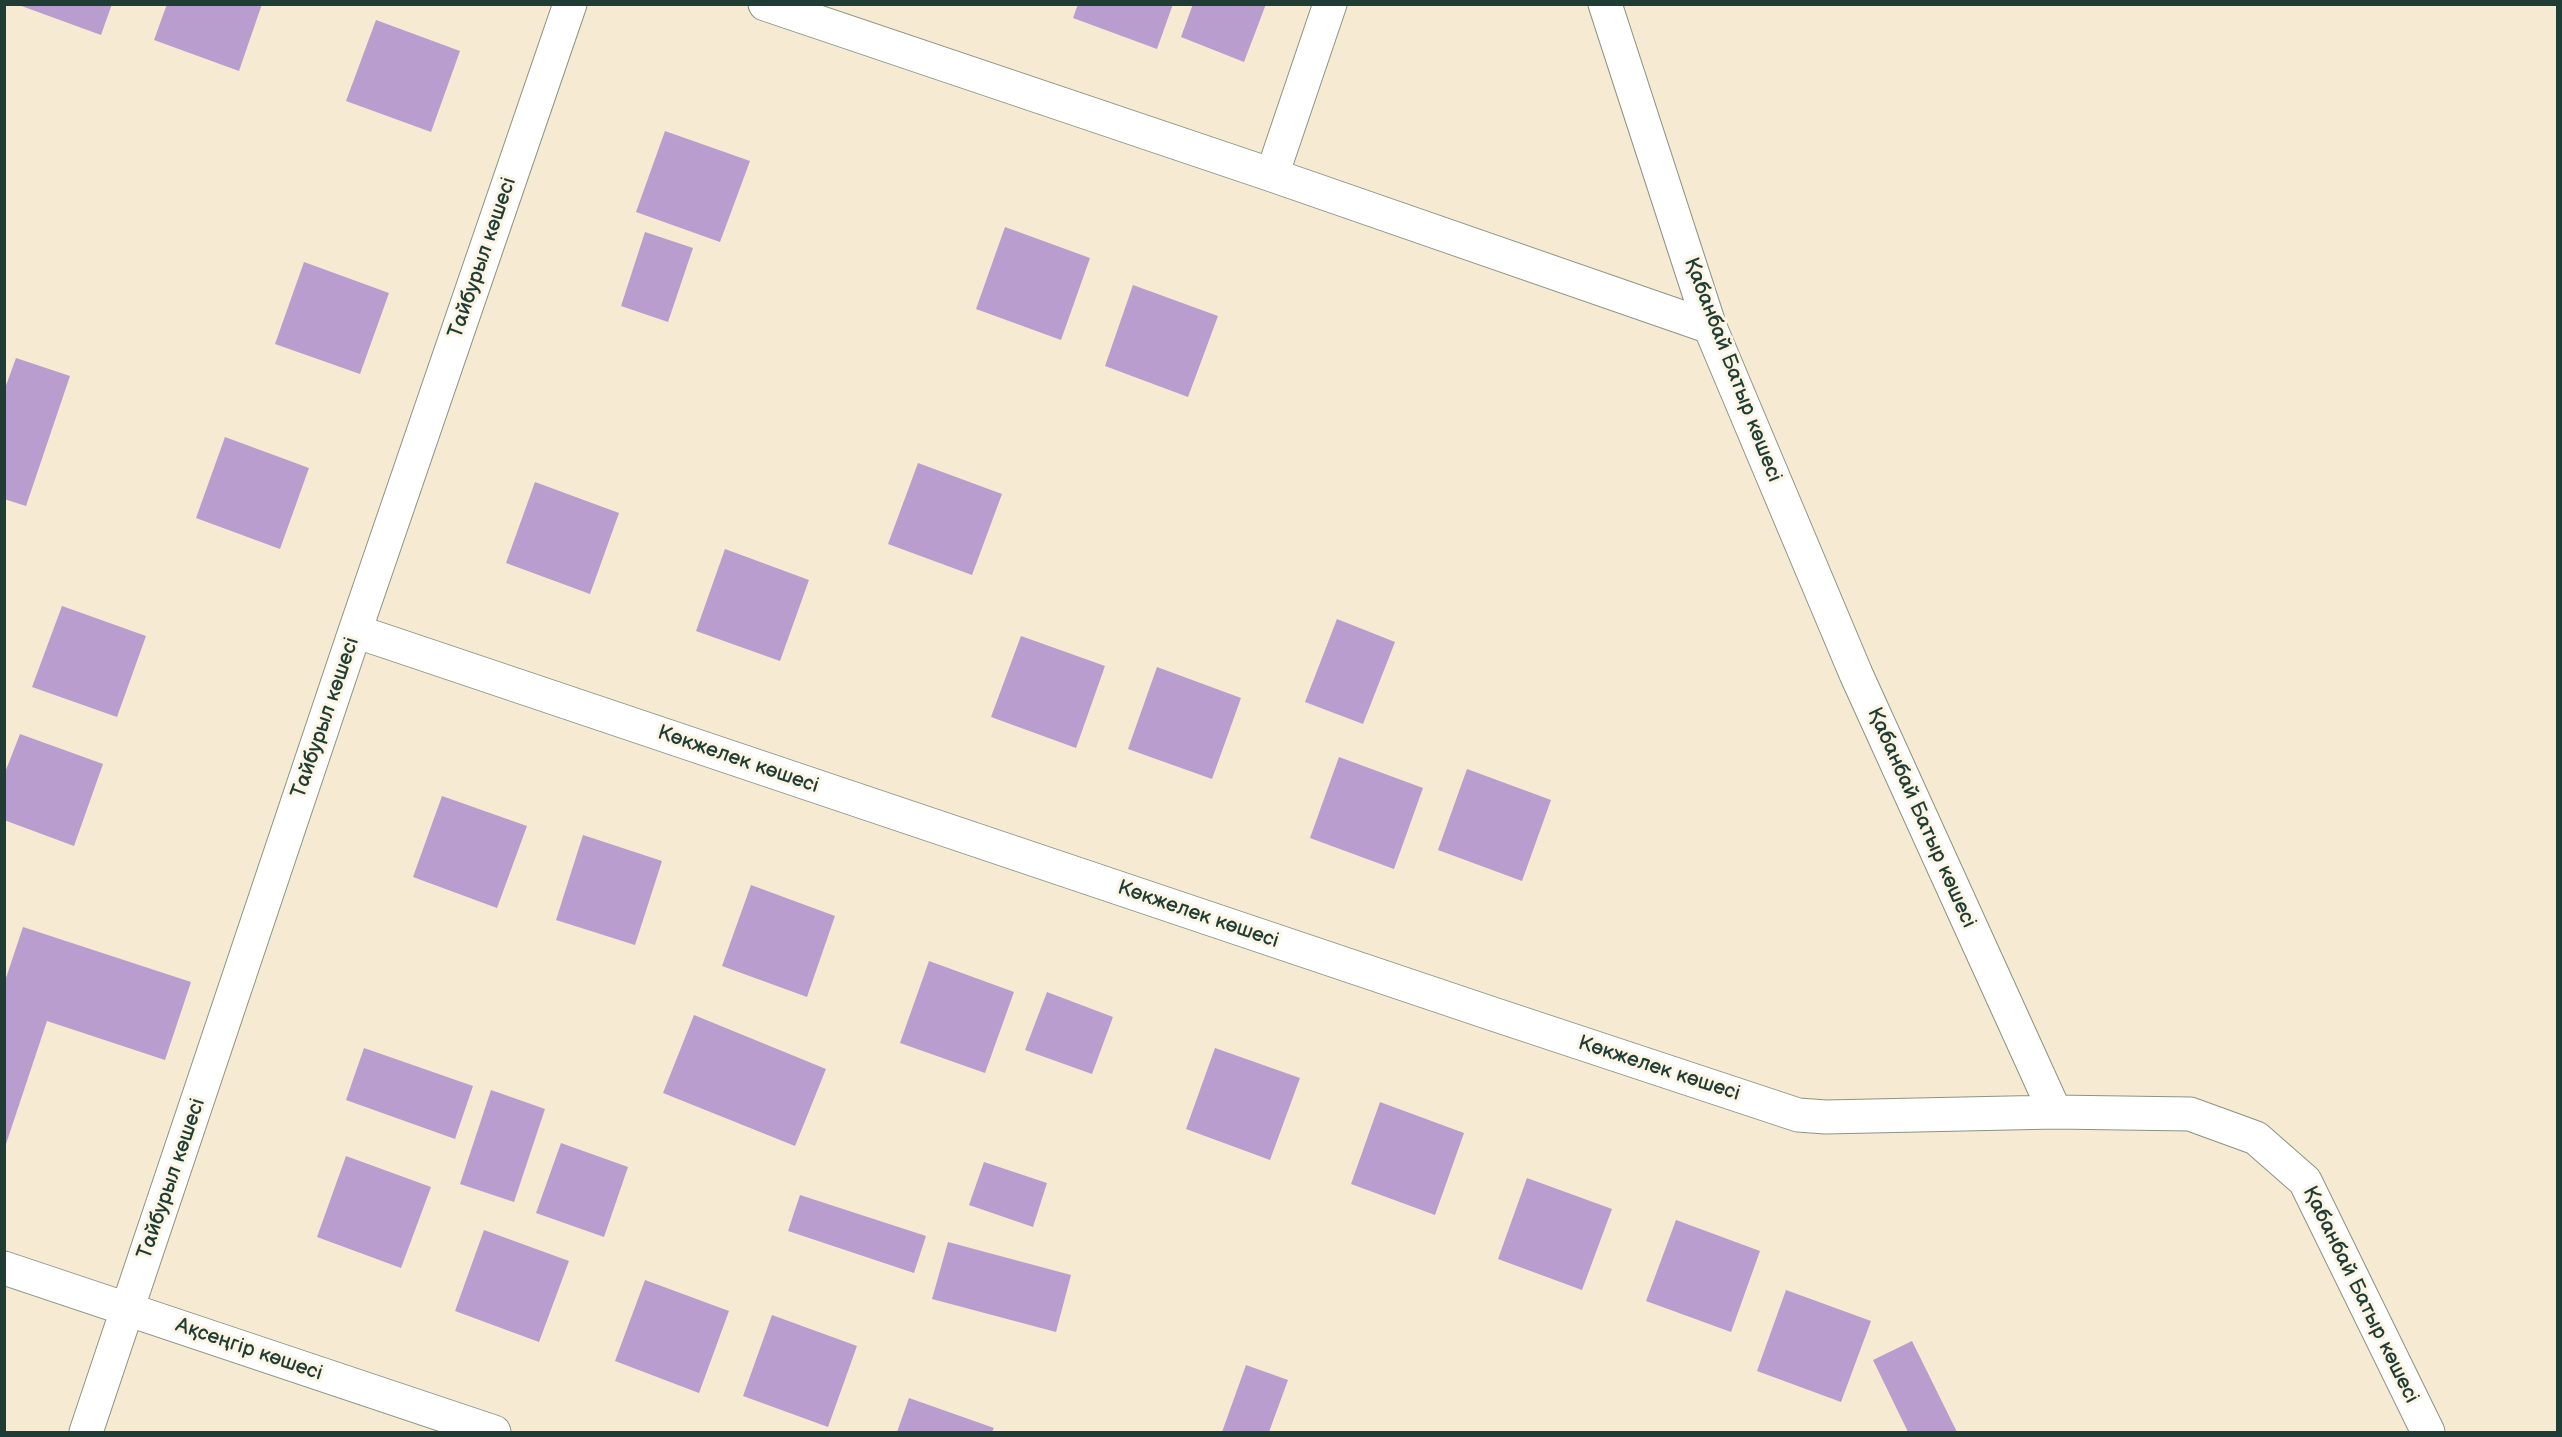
<!DOCTYPE html>
<meta charset="utf-8">
<style>
body{margin:0}
#map{position:relative;width:2562px;height:1437px;overflow:hidden;background:#f6ead2;font-family:"Balsamiq Sans",sans-serif}
canvas{display:block}
.frame{position:absolute;inset:0;border:6px solid #1f3d34;pointer-events:none}
</style>
<div id="map">
<canvas width="2562" height="1437"></canvas>
<div class="frame"></div>
</div>
<script>
const g = document.querySelector('canvas').getContext('2d');
g.lineJoin = 'round';
function fillPath(path, color) { g.fillStyle = color; g.fill(path, 'evenodd'); }
function trace(path, color, width, dash) { g.strokeStyle = color; g.lineWidth = width; g.lineCap = dash ? 'butt' : 'round'; g.setLineDash(dash || []); g.stroke(path); }
function drawText(font, color, halo, rows, align = 'center') {
  g.font = font + ' "Balsamiq Sans",sans-serif'; g.lineWidth = 6; g.setLineDash([]); g.textBaseline = 'middle'; g.strokeStyle = halo; g.fillStyle = color; for (const [text, x, y, turn = 0] of rows) {
    g.save(); g.translate(x, y); g.rotate((+turn || 0) * Math.PI / 180); g.textAlign = isNaN(turn) ? turn : align; if (halo) g.strokeText(text, 0, 0); g.fillText(text, 0, 0); g.restore();
  }
}
fillPath(new Path2D(`
 M16,4H112L101,35Z
 M167,4H262L239,71L154,40Z
 M1078,4H1173L1157,49L1073,18Z
 M1193,4H1266L1244,62L1181,37Z
 M376,20L460,51L431,132L346,101Z
 M665,131L750,161L720,242L636,212Z
 M1005,227L1090,258L1061,340L976,309Z
 M645,232L693,248L668,322L621,306Z
 M304,262L389,293L360,374L275,344Z
 M1133,285L1218,316L1188,397L1105,366Z
 M16,358L70,376L26,506L4,499V391Z
 M225,437L309,468L280,549L196,518Z
 M918,463L1002,494L972,575L888,544Z
 M535,482L619,513L590,594L506,563Z
 M725,549L809,580L780,661L696,631Z
 M62,606L146,636L117,717L32,687Z
 M1337,619L1395,642L1363,724L1305,702Z
 M1021,636L1105,666L1076,748L991,717Z
 M1157,667L1241,698L1212,779L1128,749Z
 M20,734L103,764L74,846L4,820V775Z
 M1339,757L1423,788L1394,869L1310,838Z
 M1467,769L1551,800L1522,881L1438,850Z
 M442,796L527,826L497,908L413,877Z
 M583,835L662,861L635,945L556,920Z
 M751,885L835,916L807,997L722,966Z
 M23,927L191,982L165,1060L47,1021L5,1147L4,984Z
 M929,961L1014,992L985,1073L900,1043Z
 M1047,992L1113,1017L1092,1074L1025,1050Z
 M694,1015L826,1069L795,1146L663,1093Z
 M364,1048L473,1086L455,1139L346,1100Z
 M1215,1048L1300,1078L1270,1160L1186,1129Z
 M491,1090L545,1109L514,1202L460,1184Z
 M1380,1102L1464,1133L1435,1215L1351,1184Z
 M561,1143L628,1167L604,1237L536,1213Z
 M346,1156L431,1187L401,1268L317,1237Z
 M984,1162L1047,1183L1033,1227L969,1205Z
 M1527,1178L1612,1209L1582,1290L1498,1259Z
 M800,1195L926,1236L914,1273L788,1231Z
 M1676,1220L1760,1251L1731,1332L1646,1301Z
 M484,1230L569,1261L539,1342L455,1311Z
 M948,1242L1071,1275L1056,1332L932,1299Z
 M645,1280L729,1311L699,1393L615,1361Z
 M1786,1290L1871,1321L1841,1402L1757,1371Z
 M772,1315L857,1346L828,1427L743,1396Z
 M1912,1341L1957,1432H1908L1873,1360Z
 M1246,1365L1288,1380L1269,1432H1222Z
 M909,1398L994,1428L992,1432H897Z`), '#b99dcf');
const street = new Path2D(`
 M765,4L1272,175L1710,327
 M1605,4L1710,327L1856,674L2055,1112L2190,1114L2256,1138L2305,1181L2428,1432
 M1272,175L1330,4
 M355,631L1493,1014L1798,1115L1826,1117L2055,1112
 M4,1268L494,1432
 M86,1432L355,631L570,4`);
trace(street, '#8a9483', 35);
trace(street, '#fff', 33);
drawText('21px', '#1f3d34', '#fcf5e5', [
 ["Тайбурыл көшесі",483,258,-71],
 ["Қабанбай Батыр көшесі",1732,370,69],
 ["Тайбурыл көшесі",326,718,-71],
 ["Көкжелек көшесі",738,760,19],
 ["Қабанбай Батыр көшесі",1921,818,66],
 ["Көкжелек көшесі",1198,915,19],
 ["Көкжелек көшесі",1659,1069,18],
 ["Тайбурыл көшесі",172,1179,-71],
 ["Қабанбай Батыр көшесі",2360,1295,64],
 ["Ақсеңгір көшесі",249,1350,19]
]);
</script>
